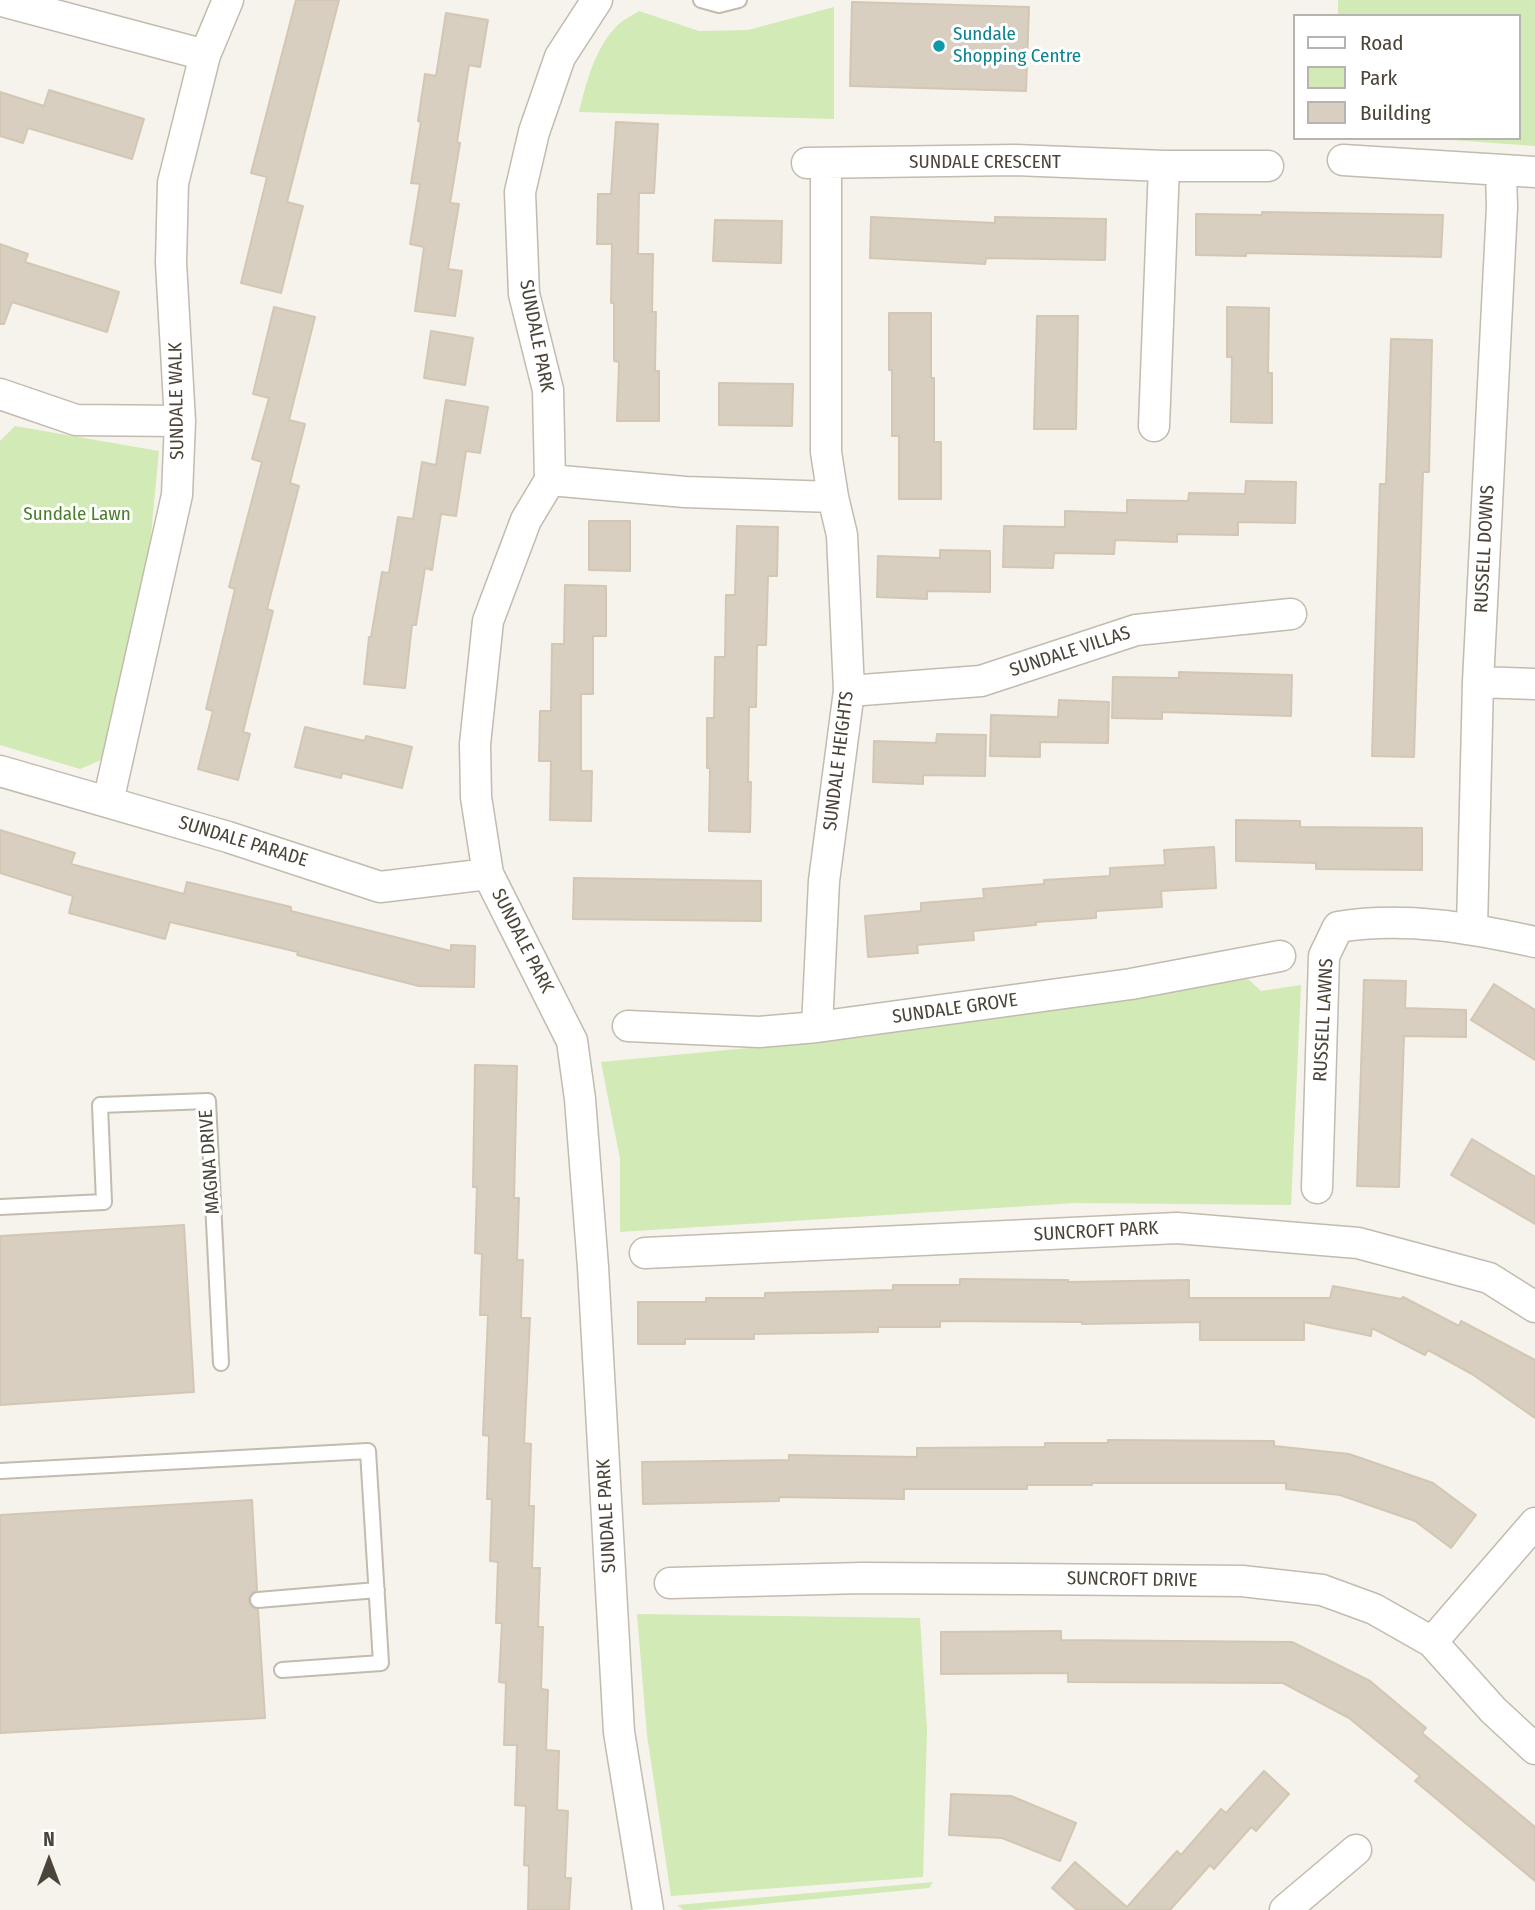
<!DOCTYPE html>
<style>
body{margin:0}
#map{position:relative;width:1535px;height:1910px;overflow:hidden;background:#f6f3ec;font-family:"Fira Sans Condensed",sans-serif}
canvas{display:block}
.legend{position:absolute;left:1293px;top:14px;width:228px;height:126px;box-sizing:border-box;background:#fff;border:2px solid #b7b4b0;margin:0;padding:9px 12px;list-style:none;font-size:21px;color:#4b4439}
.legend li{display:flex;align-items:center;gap:14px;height:35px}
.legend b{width:35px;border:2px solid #b7b4b0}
.north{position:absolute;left:14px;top:1826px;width:70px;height:70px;-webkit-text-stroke:5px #fff;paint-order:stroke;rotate:0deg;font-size:19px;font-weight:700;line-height:28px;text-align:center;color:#4b4439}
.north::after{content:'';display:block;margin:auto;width:24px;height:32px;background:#4b4439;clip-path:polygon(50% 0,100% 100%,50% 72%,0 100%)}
</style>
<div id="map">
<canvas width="1535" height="1910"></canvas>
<ul class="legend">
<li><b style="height:9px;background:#fff"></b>Road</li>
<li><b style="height:19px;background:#d2eab5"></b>Park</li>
<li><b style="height:19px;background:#d8cfc1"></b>Building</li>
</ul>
<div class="north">N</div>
</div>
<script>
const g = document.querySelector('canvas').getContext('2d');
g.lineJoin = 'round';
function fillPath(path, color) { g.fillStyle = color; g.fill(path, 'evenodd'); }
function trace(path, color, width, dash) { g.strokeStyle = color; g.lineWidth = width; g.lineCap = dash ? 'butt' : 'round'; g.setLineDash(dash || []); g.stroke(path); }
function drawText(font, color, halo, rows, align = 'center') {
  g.font = font + ' "Fira Sans Condensed",sans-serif'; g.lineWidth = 6; g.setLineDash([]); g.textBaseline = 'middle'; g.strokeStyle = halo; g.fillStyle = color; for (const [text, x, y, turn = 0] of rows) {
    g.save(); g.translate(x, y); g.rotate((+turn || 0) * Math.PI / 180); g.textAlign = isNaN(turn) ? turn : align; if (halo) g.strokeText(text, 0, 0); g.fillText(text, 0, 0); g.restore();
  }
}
fillPath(new Path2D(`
 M1338,0H1535V146L1424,138H1519V16H1338Z
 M834,7V119L579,112C586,83 596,44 620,23C625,19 633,15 639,11L699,31L748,30Z
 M15,426L159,451L148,566L108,757L80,769L0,745V441Z
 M1248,979L1261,991L1301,985L1291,1205L1075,1203L620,1232V1159L601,1062L864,1037Z
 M637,1614L920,1618L927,1729L923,1877L671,1896L647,1735Z
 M933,1882L929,1888L701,1910H683L677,1905Z`), '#d2eab5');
const building = new Path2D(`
 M296,0H339L287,202L303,206L281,293L241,283L267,177L251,173Z
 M852,2L1029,7L1026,91L850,86Z
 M446,13L488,20L480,67L469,65L457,142L460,143L450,203L459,204L448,269L462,271L455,316L415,311L424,247L410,244L420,184L411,183L421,122L418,121L425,74L436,76Z
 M49,90L144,119L132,159L28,128L23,143L0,136V92L44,106Z
 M616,122L658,124L654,193H639L638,254H653L652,312H656L655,371H659V421H617L619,362L614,361V303H611L612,244H597L598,194H611Z
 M1262,212L1443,215L1441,257L1246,253V256L1196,255V214L1262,215Z
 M871,217L995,223V217L1106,219L1105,260L986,258L985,264L870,258Z
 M715,220L782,221L781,263L713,261Z
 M0,244L28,254L25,262L119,292L107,332L12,302L4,324H0Z
 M274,307L315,317L289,420L305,424L290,483L299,486L267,609L273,611L243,732L250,734L238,780L198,769L213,711L206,709L235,589L229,587L262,462L252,459L269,398L253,394Z
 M1227,307L1269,308L1268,373H1272V423L1231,422L1232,357H1227Z
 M889,313H931V378H934V442H941V499H899V436H892V370H889Z
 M1037,316H1078L1076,429H1034Z
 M431,331L473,338L465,385L424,378Z
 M1391,339L1432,340L1429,472H1423L1414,757L1372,756L1380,484H1386Z
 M719,383L793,384L792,426L719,425Z
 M446,400L488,407L480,453L466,451L456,516L441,514L432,570L425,568L416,625H412L405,688L364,684L369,637H371L382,572L389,573L398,517L413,519L422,462L436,465Z
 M1246,481L1296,482L1295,523L1238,522V535L1177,534V542L1115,540L1114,554L1054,553L1053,568L1003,567L1004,526L1065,527V511L1127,513V500L1188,501L1189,493L1245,494Z
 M589,521H630V571L589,570Z
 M737,526L778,527L777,576H768L766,645H757L756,707H749L748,782H751L750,832L709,831L710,768H707V718H714L715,657H725L726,595H735Z
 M940,550L990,551V592L927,591V599L877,597L878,556L940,558Z
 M565,585L606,586V636H593V694H581V771H592L591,821L550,820L551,761H539L540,711H551L552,644H564Z
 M1179,672L1292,675L1291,716L1162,712V719L1112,718L1113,677L1179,678Z
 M1059,700L1109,702L1108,743L1040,742V757L990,756L991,715L1058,717Z
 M305,727L365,741L366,736L412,747L402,788L342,773L341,778L295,767Z
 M937,734L986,735L985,776L923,775V784L873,782L874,741L936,743Z
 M1236,820L1300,821V827L1422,828V870L1316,869V863L1236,861Z
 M0,830L75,853L71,864L184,894L187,882L291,907V911L451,951V945L475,946L474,987L419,986L297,955L298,952L170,922L165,939L69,913L73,896L0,873Z
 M1214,847L1216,888L1161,891L1162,907L1096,911V918L1036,922V925L973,931L974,940L917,945L918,953L868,957L865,916L921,911V903L984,898L983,889L1044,884V880L1110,876V868L1165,865L1164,850Z
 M574,878L761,881V921L573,919Z
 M1364,980L1406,981L1405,1008L1466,1010V1037L1404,1036L1399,1187L1357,1186Z
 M1494,984L1535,1010V1060L1471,1020Z
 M475,1065L517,1066L514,1198H519L517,1260H523L521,1318H530L524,1443L531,1444L529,1506H534L532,1568H540L538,1627H543L541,1689L548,1690L546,1750L559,1751L557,1810L568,1811L565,1878H571L569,1910H528L529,1866L524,1865L526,1806L515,1805L517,1745H504L506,1683L499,1682L502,1623H496L498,1562L490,1561L492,1499H487L489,1436L483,1435L488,1315H480L482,1254L475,1253L477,1187H473Z
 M1472,1139L1535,1177V1224L1451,1175Z
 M184,1225L194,1392L0,1405V1236Z
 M960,1279L1068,1280V1282L1189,1280V1298H1330L1333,1286L1401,1299L1403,1297L1459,1326L1461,1321L1535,1360V1418L1472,1374L1428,1350L1425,1355L1372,1328L1371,1336L1304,1322V1340H1200V1322L1082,1324V1322L940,1321V1327H878V1332L754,1334V1339H685V1344H638V1302H706V1298H765V1293L893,1290V1285H960Z
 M1108,1440L1274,1441V1446L1349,1454L1433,1483L1476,1515L1451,1548L1415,1521L1340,1495L1286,1489V1483H1092V1485H1027V1489H904V1499L779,1497V1501L643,1504L642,1462L789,1460V1455L917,1457V1448L1045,1447V1443H1108Z
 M252,1500L257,1590L252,1593L248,1600L251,1606L258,1610L265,1718L0,1733V1515Z
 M1061,1631V1640L1292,1642L1370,1681L1426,1728L1422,1733L1535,1827V1881L1415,1781L1420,1776L1349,1718L1283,1683L1068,1682V1673L941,1674V1632Z
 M1264,1771L1289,1794L1256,1831L1251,1827L1214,1869L1210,1865L1170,1910H1077L1052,1888L1075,1862L1127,1907L1177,1851L1181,1855L1221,1809L1226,1813Z
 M951,1794L1011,1796L1076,1823L1060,1861L1002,1838L949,1835Z`);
fillPath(building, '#d8cfc1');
trace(building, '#d3c7b4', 2);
const service = new Path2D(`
 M701,0L719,5L739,0
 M0,1207L104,1202L100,1105L208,1101L221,1363
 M0,1471L368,1451L381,1663L282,1670
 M258,1600L377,1590`);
const minor = new Path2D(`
 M597,0L560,57L534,132L520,192L524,294L548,390L550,480L526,520L488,621L475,744L476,797L488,874L572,1041L580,1099L593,1267L619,1732L648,1910
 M2,1L205,55
 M1343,160L1535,172
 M807,163L1015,160L1164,166H1268
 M0,394L76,420L180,421
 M1154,426L1164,166
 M550,480L685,492L833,497
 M1478,682L1535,684
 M849,691L981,681L1136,630L1291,614
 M0,771L228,837L380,887L488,874
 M108,802L177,495L180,421L171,263L173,183L205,55L228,0
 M1472,928L1478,682L1502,207L1501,171
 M628,1026L759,1032L817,1027L1131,984L1280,956
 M817,1027L824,881L849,691L842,535L833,497L826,452V164
 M1317,1188L1324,956L1338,927C1404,916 1471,928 1535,942
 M645,1253L1177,1228L1358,1243L1489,1278L1535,1307
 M670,1583L862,1578L1022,1579L1242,1581L1322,1590L1374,1609L1432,1642L1493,1710L1535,1749
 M1432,1642L1535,1523
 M1285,1910L1356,1850`);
trace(service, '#c2bbae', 18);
trace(minor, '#c2bbae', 33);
trace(service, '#fff', 14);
trace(minor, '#fff', 30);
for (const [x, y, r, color] of [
 [939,46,7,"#0f9aa8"]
]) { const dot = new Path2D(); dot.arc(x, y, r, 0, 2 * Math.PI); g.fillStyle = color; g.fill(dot); trace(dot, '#fff', 2.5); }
drawText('19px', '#0d838f', '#fff', [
 ["Sundale",953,35],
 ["Shopping Centre",953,57]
], 'left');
drawText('19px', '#4b4439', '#fff', [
 ["SUNDALE CRESCENT",985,163],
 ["SUNDALE PARK",536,336,79],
 ["SUNDALE WALK",177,401,-91],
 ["RUSSELL DOWNS",1485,549,-87],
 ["SUNDALE VILLAS",1070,652,-18],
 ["SUNDALE HEIGHTS",839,761,-83],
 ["SUNDALE PARADE",243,842,17],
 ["SUNDALE PARK",522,941,63],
 ["SUNDALE GROVE",955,1009,-8],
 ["RUSSELL LAWNS",1324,1020,-87],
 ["MAGNA DRIVE",210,1162,-94],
 ["SUNCROFT PARK",1096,1232,-3],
 ["SUNDALE PARK",607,1516,-93],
 ["SUNCROFT DRIVE",1132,1580,1]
]);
drawText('19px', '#4a7f2a', '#fff', [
 ["Sundale Lawn",77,515]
]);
</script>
